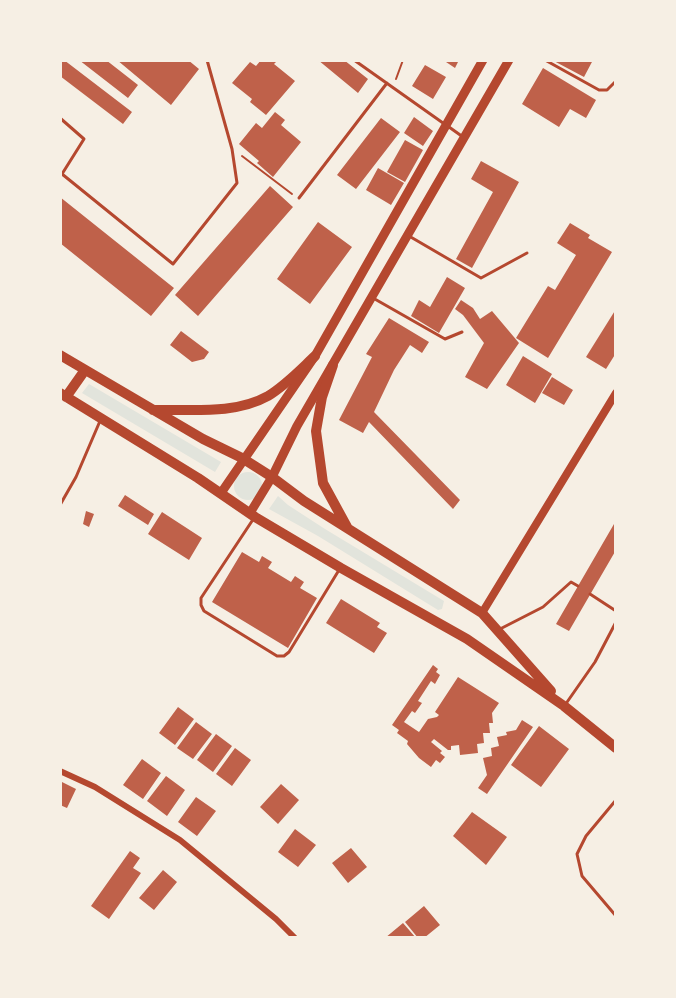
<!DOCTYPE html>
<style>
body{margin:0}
#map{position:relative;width:676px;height:998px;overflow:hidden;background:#f6efe4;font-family:Quicksand,sans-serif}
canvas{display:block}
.frame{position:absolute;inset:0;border:62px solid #f6efe4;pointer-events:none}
</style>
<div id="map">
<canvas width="676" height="998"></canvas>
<div class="frame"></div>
</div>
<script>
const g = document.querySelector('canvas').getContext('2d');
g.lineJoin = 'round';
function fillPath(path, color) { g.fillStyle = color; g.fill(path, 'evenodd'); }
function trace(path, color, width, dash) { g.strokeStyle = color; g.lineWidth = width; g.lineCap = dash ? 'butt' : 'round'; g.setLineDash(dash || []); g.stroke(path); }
fillPath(new Path2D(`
 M89,384L221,462L215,472L82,393Z
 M234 486a14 14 0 1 1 28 0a14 14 0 1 1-28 0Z
 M278,496L288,505L325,529L444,601L442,609L438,610L318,536L269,509Z`), '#e2e4dc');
fillPath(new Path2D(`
 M61,60H64L132,112L123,124L60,76Z
 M79,60H106L138,85L128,98Z
 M117,60H188L199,69L171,105Z
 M261,60H278L274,64L295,81L266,115L250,102L252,99L232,83L250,62L256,66Z
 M318,60H344L368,79L358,93Z
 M443,60H459L455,68Z
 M552,60H593L584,77Z
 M425,65L446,77L433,99L412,86Z
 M543,68L596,100L586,118L570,109L559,127L522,104Z
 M275,112L285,120L281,125L301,142L273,177L257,163L259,161L239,144L256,123L262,128Z
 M414,117L433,131L423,146L404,133Z
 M381,118L400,132L356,189L337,175Z
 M405,140L423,150L405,182L387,172Z
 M481,161L519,182L472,268L456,259L493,192L471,179Z
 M378,168L404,183L391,205L366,190Z
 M270,186L293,207L198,316L175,295Z
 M60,197L174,288L151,316L60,243Z
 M318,222L352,247L310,304L277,279Z
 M570,223L590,235L588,238L612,252L548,358L516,338L548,286L555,290L576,255L557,243Z
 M447,277L465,288L439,333L411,316L419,300L430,307Z
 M461,300L473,308L480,319L492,311L519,343L487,389L465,377L484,343L463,315L455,309Z
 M616,309V353L606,369L586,357Z
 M389,318L429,342L422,353L410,345L394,370L374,412L460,500L453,509L369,422L363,433L339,420L372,357L366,354Z
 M181,331L209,352L204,359L192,362L170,345Z
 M523,356L552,374L535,403L506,385Z
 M552,377L573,390L564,405L542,393Z
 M125,495L154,514L148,525L118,506Z
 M86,511L94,514L89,527L83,524Z
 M162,512L202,538L189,560L148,534Z
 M614,524L616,526V550L569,631L556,624Z
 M242,552L259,562L262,556L272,562L268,568L291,582L295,576L304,582L300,588L317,598L288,648L212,602Z
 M341,599L380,623L377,627L387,633L374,653L326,623Z
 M433,665L438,669L436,672L440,675L435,684L431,681L418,701L422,703L415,713L412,711L404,722L419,732L428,719L437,717L439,715L435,712L458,677L499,703L492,713L493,723H489L490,733H483L484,743L477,744L478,753L460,755L459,745L451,746V750H448L434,739L431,742L442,751L440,753L445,757L440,763L436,760L431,767L419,758L407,744L408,741L397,733L399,730L392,725Z
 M178,707L194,719L175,745L159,733Z
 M522,720L533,727L487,794L478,788L487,775L483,758L492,756L491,748L499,746L497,737L507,735L506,732L516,730Z
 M196,722L212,734L193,759L177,748Z
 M539,726L569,749L541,787L511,765Z
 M216,734L232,746L213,772L197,760Z
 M235,748L251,760L232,786L216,774Z
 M142,759L161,773L143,799L123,785Z
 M166,776L185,790L167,816L147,801Z
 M60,781L76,789L67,808L60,805Z
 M281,784L299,800L278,824L260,807Z
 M196,797L216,811L197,836L178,822Z
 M472,812L507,837L486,865L453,836Z
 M295,829L316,845L298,867L278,852Z
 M351,848L367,867L348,883L332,863Z
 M130,851L140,858L133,868L141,873L109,919L91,906Z
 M163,870L177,882L154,910L139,898Z
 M424,906L440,925L424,938H418L405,922Z
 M403,923L416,938H385Z`), '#bf614a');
trace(new Path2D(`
 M396,79L403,60
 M242,156L292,194`), '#b5482f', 2);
trace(new Path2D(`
 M354,60L443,123
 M545,60L599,90H607L616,81
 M60,118L84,139L62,174L173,264L237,183L232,149L207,60
 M449,127L463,137
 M299,198L387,83
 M409,236L481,278L527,253
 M373,298L445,339L462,332
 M60,505L76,477L100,421
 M254,518L201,598V605L204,611L277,656H284L289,652L339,570
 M590,594L616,611
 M500,629L543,607L571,582L578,586
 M565,705L595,662L616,622
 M616,800L586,836L577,854L582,876L616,916`), '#b5482f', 3);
trace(new Path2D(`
 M60,771L95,787L180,840L276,919L295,938`), '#b5482f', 6);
trace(new Path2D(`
 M482,613L616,393`), '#b5482f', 8);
trace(new Path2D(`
 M221,493L315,356L483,60
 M250,513L272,477L297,426L509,60`), '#b5482f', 9);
trace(new Path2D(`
 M60,355L203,439L242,458L272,477L304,501L482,613L551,691
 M333,365L322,397L316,431L323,483L347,527
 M60,393L198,478L255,517L341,568L467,639L564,706L616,748
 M66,397L85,370
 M153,410C191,409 234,415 268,396C285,386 301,369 315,356`), '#b5482f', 10);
</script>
